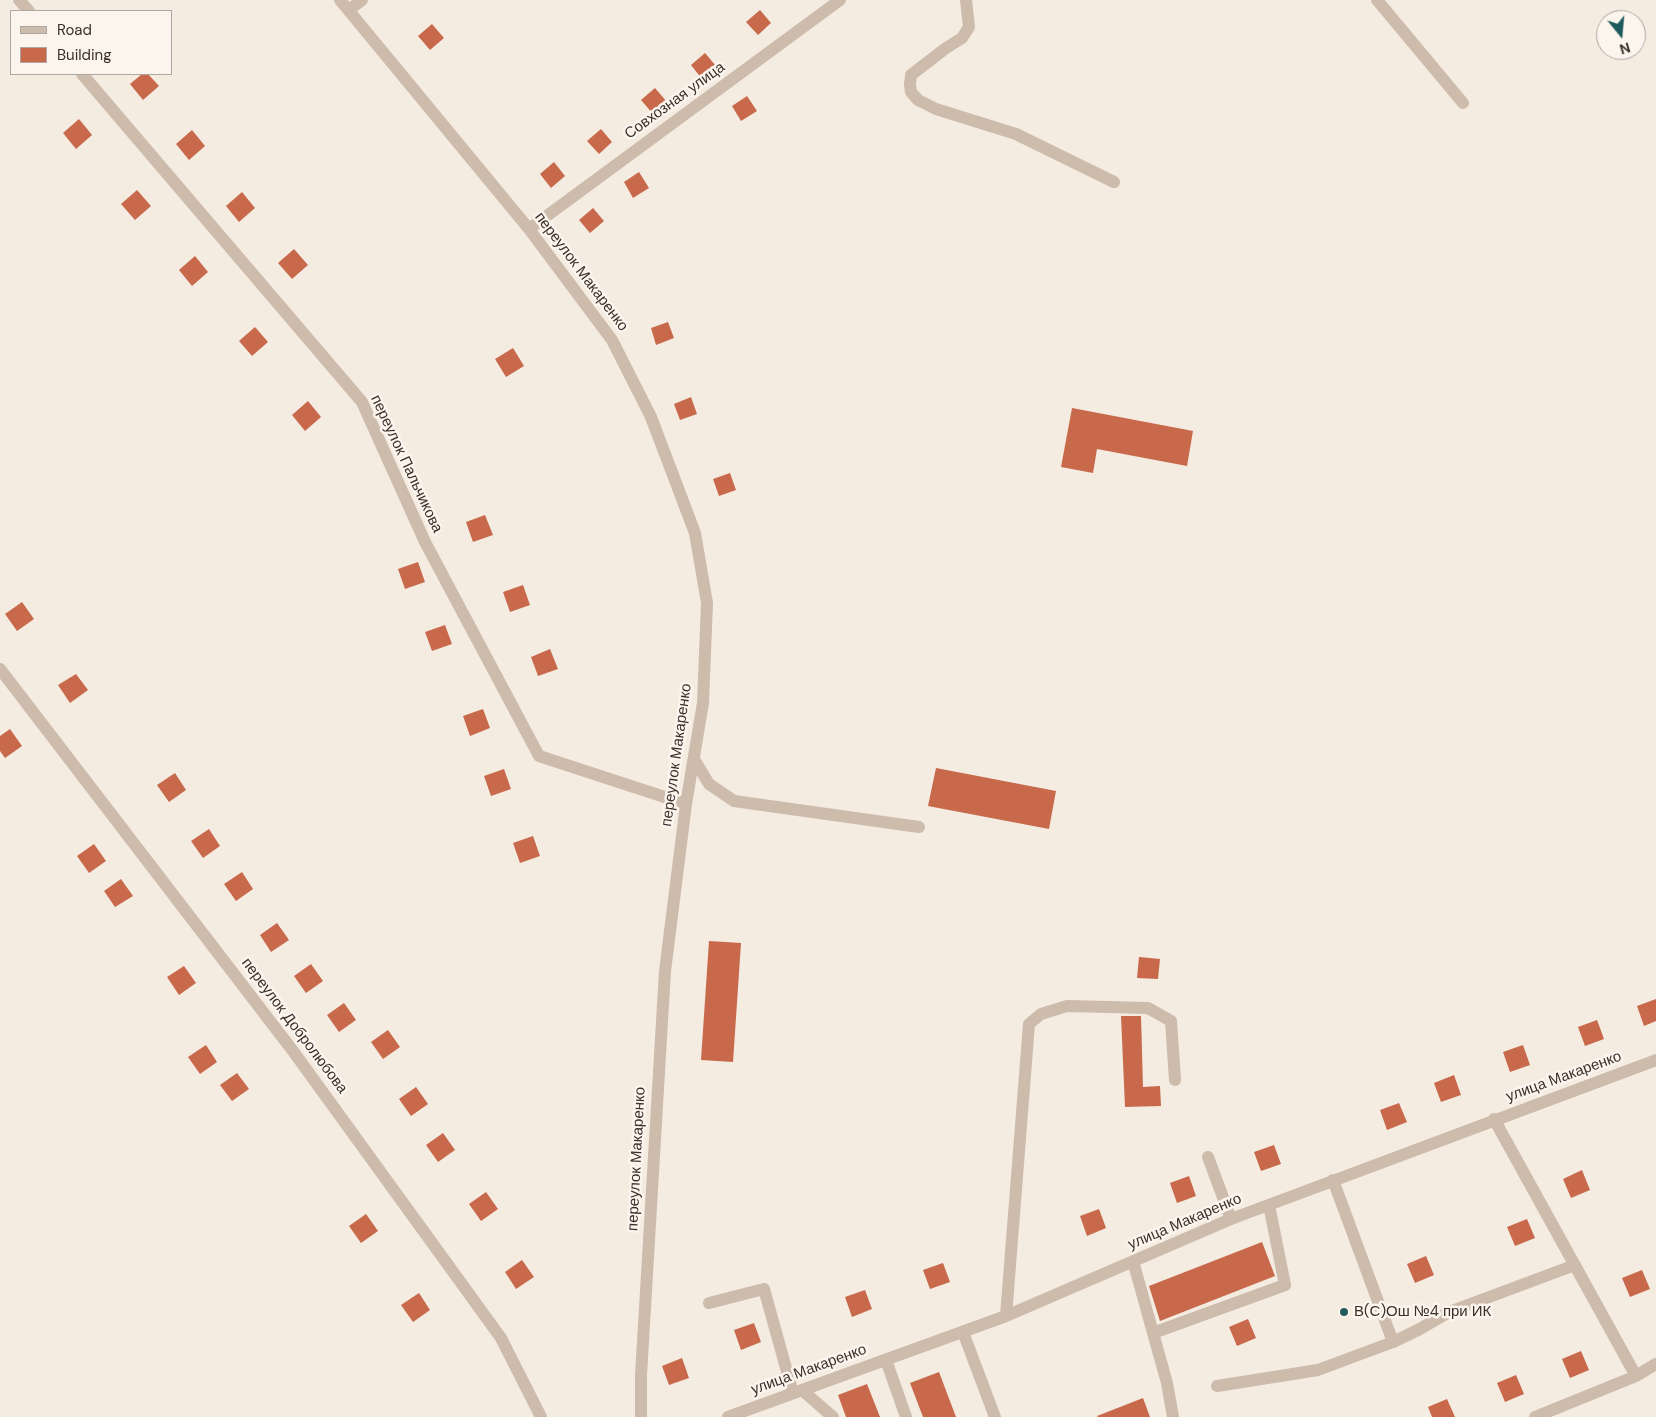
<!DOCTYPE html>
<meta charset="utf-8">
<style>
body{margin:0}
#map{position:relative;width:1656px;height:1417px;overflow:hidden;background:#f4ebe1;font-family:"DM Sans",sans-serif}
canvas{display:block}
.legend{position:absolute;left:10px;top:10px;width:162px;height:65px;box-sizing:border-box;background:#fbf5ee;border:1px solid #aea6a0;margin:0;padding:6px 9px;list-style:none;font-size:15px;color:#3b302b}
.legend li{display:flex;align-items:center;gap:10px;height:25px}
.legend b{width:25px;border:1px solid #aea6a0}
.north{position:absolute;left:1596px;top:10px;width:50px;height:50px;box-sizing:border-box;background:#fbf5ee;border:1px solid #aea6a0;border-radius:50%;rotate:163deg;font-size:14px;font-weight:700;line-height:20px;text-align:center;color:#3b302b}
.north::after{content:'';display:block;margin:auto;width:18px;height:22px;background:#1f5a5e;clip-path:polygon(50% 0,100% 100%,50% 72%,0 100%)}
</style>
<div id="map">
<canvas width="1656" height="1417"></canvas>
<ul class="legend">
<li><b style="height:6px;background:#cdbbac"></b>Road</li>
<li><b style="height:14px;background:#c8694b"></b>Building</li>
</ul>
<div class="north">N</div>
</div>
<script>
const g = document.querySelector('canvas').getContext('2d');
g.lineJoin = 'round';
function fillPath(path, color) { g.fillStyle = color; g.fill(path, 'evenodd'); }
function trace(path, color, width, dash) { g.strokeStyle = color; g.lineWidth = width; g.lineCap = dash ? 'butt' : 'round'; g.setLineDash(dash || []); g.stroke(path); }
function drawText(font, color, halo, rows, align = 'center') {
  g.font = font + ' "DM Sans",sans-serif'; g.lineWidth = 5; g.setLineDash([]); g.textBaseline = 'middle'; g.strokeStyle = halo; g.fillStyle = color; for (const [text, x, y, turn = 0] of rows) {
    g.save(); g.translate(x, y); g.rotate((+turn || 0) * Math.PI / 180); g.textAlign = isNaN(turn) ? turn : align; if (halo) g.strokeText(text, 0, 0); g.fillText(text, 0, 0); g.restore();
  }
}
fillPath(new Path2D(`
 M760,10L771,23L758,35L746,22Z
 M432,24L444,38L430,50L418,36Z
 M705,53L716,66L702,79L691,65Z
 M142,74H148L159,86L143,100L130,84Z
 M655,88L667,102L653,114L641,100Z
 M747,96L757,111L741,121L732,106Z
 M79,119L92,135L76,149L63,133Z
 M601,129L612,142L599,154L587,141Z
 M192,130L205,146L189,160L176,144Z
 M554,162L565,176L551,188L540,174Z
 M639,172L649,188L633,198L624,182Z
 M137,190L151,206L135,220L121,204Z
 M242,192L255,208L239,222L226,206Z
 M593,208L604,221L590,233L579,220Z
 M294,249L308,265L292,279L278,263Z
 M195,256L208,272L192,286L179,270Z
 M668,322L674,338L656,345L651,328Z
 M255,327L268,342L252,356L239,341Z
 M513,348L524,366L506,377L495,359Z
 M691,397L697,414L680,420L674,404Z
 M308,401L321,417L305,431L292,415Z
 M1072,408L1193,431L1187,466L1097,449L1093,473L1061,467Z
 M730,473L736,490L719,496L713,479Z
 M485,515L493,535L473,542L466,522Z
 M418,562L425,582L405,589L398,569Z
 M523,585L530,605L510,612L503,592Z
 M22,602L34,619L17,631L5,614Z
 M445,625L452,644L432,651L425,632Z
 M550,649L558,669L538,676L531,657Z
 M76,674L88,690L70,703L58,685Z
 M483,709L490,728L470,736L463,716Z
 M10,729L22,746L5,758L0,751V736Z
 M936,768L1056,791L1049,829L928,806Z
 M504,769L511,789L491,796L484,776Z
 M175,773L186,790L169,802L157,785Z
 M209,829L220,846L203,858L191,841Z
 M533,836L540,856L520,863L513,843Z
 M94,844L106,861L89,873L77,856Z
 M242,872L253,889L236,901L224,884Z
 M121,879L133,896L115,907L104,891Z
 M277,923L289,940L271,952L260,935Z
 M709,941L741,943L733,1062L701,1060Z
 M1139,957L1160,959L1158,979L1137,978Z
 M311,964L323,981L306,993L294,976Z
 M184,966L196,983L179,995L167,977Z
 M1656,999V1021L1644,1026L1637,1006Z
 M344,1003L356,1020L339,1032L327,1015Z
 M1121,1016H1141L1143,1087L1160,1086L1161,1106L1125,1107Z
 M1597,1020L1604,1039L1585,1046L1578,1027Z
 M388,1030L400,1047L383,1059L371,1042Z
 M206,1045L217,1062L200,1074L188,1057Z
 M1523,1045L1530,1065L1510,1072L1503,1052Z
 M237,1073L249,1089L232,1101L220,1085Z
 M1454,1075L1461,1095L1441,1102L1434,1083Z
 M416,1087L428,1104L411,1116L399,1099Z
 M1399,1103L1407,1122L1387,1130L1380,1110Z
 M443,1133L455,1150L438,1162L426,1145Z
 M1274,1145L1281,1164L1261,1171L1254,1152Z
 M1582,1170L1590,1190L1571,1198L1563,1179Z
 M1189,1176L1196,1196L1177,1203L1170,1183Z
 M486,1192L498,1209L481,1221L469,1204Z
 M1099,1209L1106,1228L1087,1236L1080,1216Z
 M366,1214L378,1231L361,1243L349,1226Z
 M1527,1219L1535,1238L1515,1246L1507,1227Z
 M1262,1242L1275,1276L1160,1321L1149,1286Z
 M1426,1256L1434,1275L1415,1283L1407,1264Z
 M522,1260L534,1277L516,1289L505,1272Z
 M943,1263L950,1282L930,1289L923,1270Z
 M1642,1270L1650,1289L1630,1297L1622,1278Z
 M865,1290L872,1309L852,1317L845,1297Z
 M419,1293L430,1310L413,1322L401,1305Z
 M1248,1319L1256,1338L1237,1346L1229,1327Z
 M754,1323L761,1342L741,1350L734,1330Z
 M1581,1351L1589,1370L1570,1378L1562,1359Z
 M682,1358L689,1378L669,1385L662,1366Z
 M939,1372L956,1417H923L910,1383Z
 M1516,1375L1524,1394L1505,1402L1497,1383Z
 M867,1384L880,1417H846L838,1395Z
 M1143,1398L1150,1417H1098L1097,1416Z
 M1447,1399L1455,1417H1432L1428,1407Z`), '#c8694b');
trace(new Path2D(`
 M19,0L29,11
 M340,0L529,229L612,340L651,417L695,533L707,603L703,703L686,804L665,971L641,1375V1417
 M966,0L969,27L962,38L946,48L911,75L910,85L911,92L918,100L936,109L1016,134L1114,182
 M1377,0L1463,103
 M349,10L362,0
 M82,74L362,402L425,542L539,756L686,804
 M529,229L840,0
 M0,669L293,1051L501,1338L541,1417
 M694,759L709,784L734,801L919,827
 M1494,1119L1636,1376
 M1208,1157L1231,1219
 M1133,1261L1167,1383L1173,1417
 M709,1303L764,1289L793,1393
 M1006,1316L1029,1024L1041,1014L1067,1006L1148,1008L1171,1021L1175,1080
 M963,1332L995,1417
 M1153,1333L1285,1285L1269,1205
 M1393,1342L1418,1330L1449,1312L1575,1265
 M886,1360L906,1417
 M1217,1386L1318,1370L1393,1342L1333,1180
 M802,1390L833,1417
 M728,1417L1006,1316L1231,1219L1656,1060
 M1535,1417L1636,1376L1656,1364`), '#cdbbac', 12);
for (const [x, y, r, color] of [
 [1344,1312,5,"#1f5a5e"]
]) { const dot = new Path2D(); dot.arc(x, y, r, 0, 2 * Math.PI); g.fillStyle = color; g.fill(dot); trace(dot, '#fbf5ee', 2); }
drawText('15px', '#3b302b', '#fbf5ee', [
 ["Совхозная улица",675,101,-36],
 ["переулок Макаренко",581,272,53],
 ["переулок Пальчикова",406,464,65],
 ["переулок Макаренко",677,755,-82],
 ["переулок Добролюбова",294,1026,53],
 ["улица Макаренко",1564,1077,-20],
 ["переулок Макаренко",637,1159,-87],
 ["улица Макаренко",1185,1222,-23],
 ["улица Макаренко",809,1370,-20]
]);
drawText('15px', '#3b302b', '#fbf5ee', [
 ["В(С)Ош №4 при ИК",1354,1312]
], 'left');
</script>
